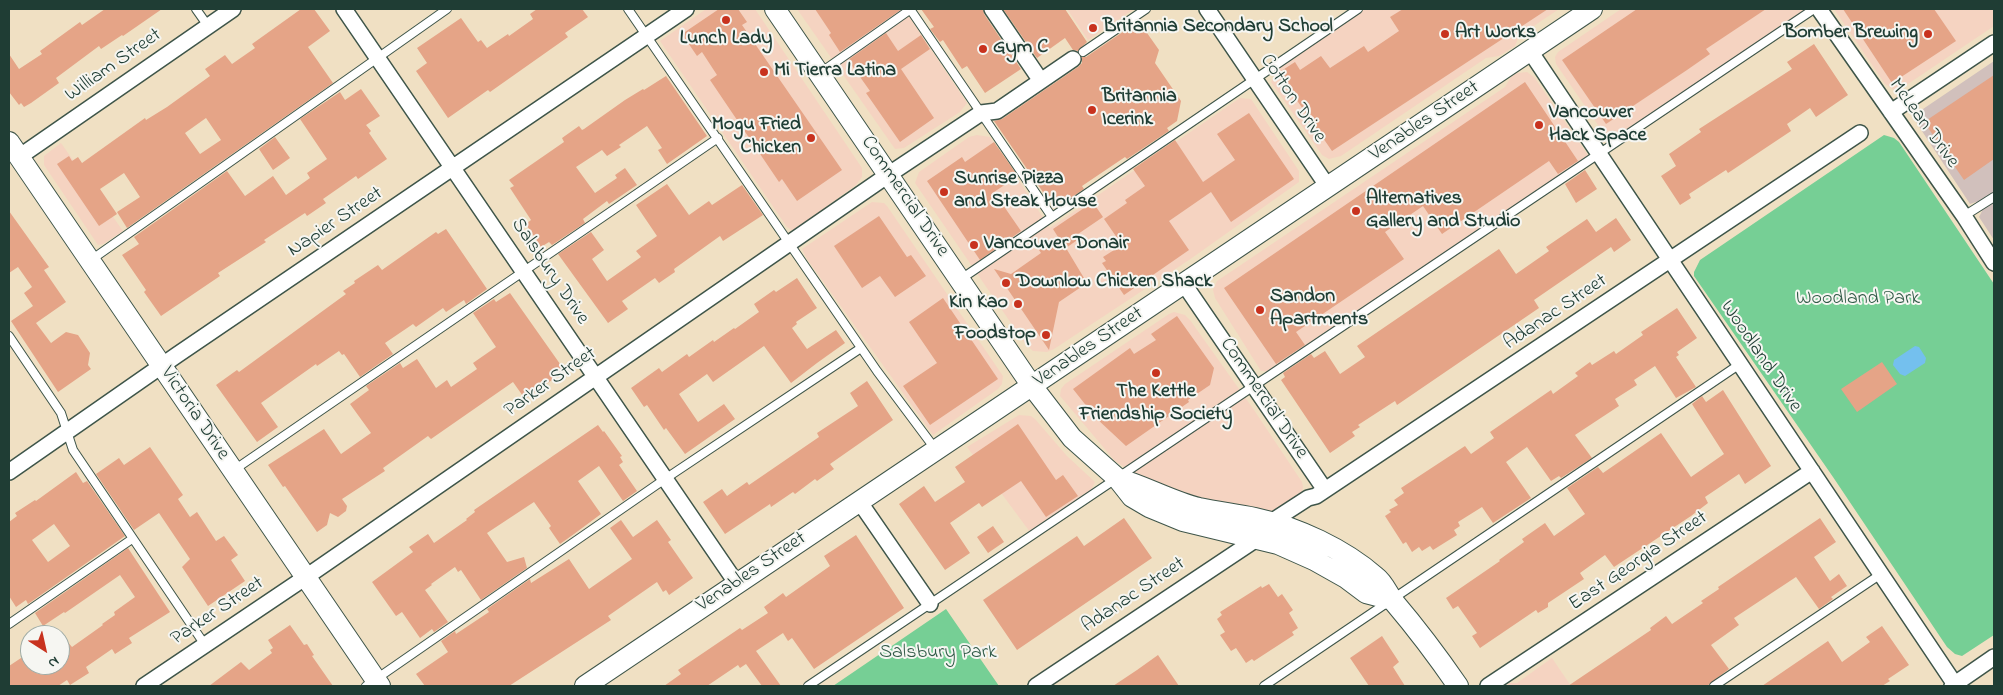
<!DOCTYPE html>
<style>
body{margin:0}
#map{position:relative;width:2003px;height:695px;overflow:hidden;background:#f0e0c3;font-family:"Indie Flower",sans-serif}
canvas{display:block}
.frame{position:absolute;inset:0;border:10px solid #1f3d34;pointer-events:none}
.north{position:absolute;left:20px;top:625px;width:50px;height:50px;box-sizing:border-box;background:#f6f6f2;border:1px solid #a0aca6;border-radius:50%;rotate:145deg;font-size:14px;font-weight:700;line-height:20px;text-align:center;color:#1f3d34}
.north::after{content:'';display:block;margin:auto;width:18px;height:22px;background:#c8321e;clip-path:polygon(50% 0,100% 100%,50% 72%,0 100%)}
</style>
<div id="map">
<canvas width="2003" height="695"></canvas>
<div class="frame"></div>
<div class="north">N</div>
</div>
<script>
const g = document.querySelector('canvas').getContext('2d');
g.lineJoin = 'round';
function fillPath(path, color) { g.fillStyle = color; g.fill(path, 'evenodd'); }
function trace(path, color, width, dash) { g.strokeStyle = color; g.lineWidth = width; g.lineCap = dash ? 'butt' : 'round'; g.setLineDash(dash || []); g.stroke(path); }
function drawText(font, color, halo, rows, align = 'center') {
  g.font = font + ' "Indie Flower",sans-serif'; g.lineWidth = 4; g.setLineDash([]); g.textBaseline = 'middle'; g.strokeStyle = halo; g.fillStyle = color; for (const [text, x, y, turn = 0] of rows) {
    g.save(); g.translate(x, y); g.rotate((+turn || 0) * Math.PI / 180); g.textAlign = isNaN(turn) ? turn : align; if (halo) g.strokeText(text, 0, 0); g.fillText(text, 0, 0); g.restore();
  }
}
fillPath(new Path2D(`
 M706,9H755L862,168V177L856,185L793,231L787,227L660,41Z
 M797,9H904L967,103L960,112L904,148L895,149Z
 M1067,9H1134L1088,40Z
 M1358,9H1559L1519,36L1515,46L1499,56L1486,58L1341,156L1329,159L1322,155L1271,82L1276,73L1273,67Z
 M1621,9H1810L1611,144L1556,64L1555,57L1558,52Z
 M1834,9H1994V26L1902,88L1894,90L1885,84Z
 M1527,72L1534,77L1590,158L1269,376L1265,371H1261L1215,298L1213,290L1217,281L1505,87L1511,77L1517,73Z
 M1240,98L1251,99L1299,171V182L1189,260L1054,349L1047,352L1033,351L1026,345L915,183L919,172L969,137L977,135L990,137L1050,228Z
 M61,143L123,231L103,244L98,245L44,165V156Z
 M872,202L884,203L887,206L1003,376L1002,384L998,389L933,435L807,259L802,249Z
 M1174,312L1185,315L1190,320L1254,410L1302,482L1303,487L1301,497L1275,514L1200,501L1144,480L1115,461L1060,396L1061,389L1065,384L1169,314Z
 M1019,415L1031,416L1035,419L1067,456L1095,482L1090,492L1030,532L967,447Z
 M1552,658L1571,686H1506L1510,683H1517Z`), '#f5d3c1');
fillPath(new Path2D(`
 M1994,61V240L1979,217L1982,211L1976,202L1970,204L1916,122V117L1923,109Z`), '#d1c0bc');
fillPath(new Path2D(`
 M1884,135L1894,138L1899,142L1994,284V635L1962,656L1955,654L1947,647L1833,477L1694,276V272L1700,260Z
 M946,609L999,686H833Z`), '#76cf95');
fillPath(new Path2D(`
 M1915,346L1919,347L1926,358L1925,363L1905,376L1900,374L1893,365L1894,360Z`), '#74c0ee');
fillPath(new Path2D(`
 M105,9H162L123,36L122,35L101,49L99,46L56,78L59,83L31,103L24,107L21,103L19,105L9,92V54L19,69L42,54L40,51L80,22L82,25Z
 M301,9H314L330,31L308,47L333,83L127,228L117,212L140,197L124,173L100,189L117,214L99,226L57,164L69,156L72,161L78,157L82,163L145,118L146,120L167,107L210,76L205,69L225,55L232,64L255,48L252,44ZM206,118L221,140L200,154L185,133Z
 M537,9H582L588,17L565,33L568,37L490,92L488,90L448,118L416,71L427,63L417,48L461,18L478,42L481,40L487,48L508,34L509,36L533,19L530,14Z
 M719,9H738L747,22L742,25L842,170L797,201L782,179L779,182L710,80L717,75L702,52L697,56L682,34Z
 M815,9H902L840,52L829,35L831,33Z
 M921,9H983L984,14L1021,69L985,93L967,66L962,69L943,40L940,42L930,29L934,27Z
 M1003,9H1065L1087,42L1078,51L1073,50L1065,38L1037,58Z
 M1403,9H1548L1332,151L1278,73L1295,62L1300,70L1321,56L1330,68L1364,46L1368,52L1399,31L1390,17Z
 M1637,9H1766L1706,49L1710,54L1687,70L1606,124L1562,60Z
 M1843,9H1934L1956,41L1892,83Z
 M1140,23L1159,50L1155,63L1181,101L1177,121L1167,128L1169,131L1127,159L1125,157L1082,186L1084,189L1068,200L1045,195L994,121L1002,119L1078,67L1082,63V57H1086L1130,27L1132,29Z
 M886,33L898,51L921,35L930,49L901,69L934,118L900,142L866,93L870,91L848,60Z
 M1814,44L1848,95L1816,117L1810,108L1787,124L1791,131L1728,173L1726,170L1689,194L1691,198L1680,205L1661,176L1676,166L1669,154L1701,132L1699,129L1792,69L1787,62Z
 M1994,75V159L1964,180L1924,122Z
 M666,76L707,136L667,164L658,150L662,148L647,126L619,145L621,147L607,156L602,150L576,167L595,193L617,178L615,175L625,168L637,185L609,204L607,201L583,219L585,223L552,245L549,242L541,247L527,226V223L531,220L510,188L514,186L509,180L564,142L562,138L579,126L582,130L584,129L625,100L643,89L644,90Z
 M1525,82L1578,161L1558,174L1549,161L1442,234L1423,206L1385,232L1404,259L1296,332L1305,345L1276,364L1224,288Z
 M361,89L380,116L366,125L371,131L369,133L387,159L358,179L356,176L323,199L326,203L307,216L305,213L264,240L266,242L218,273L220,276L161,316L144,292L146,290L122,255L139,244L134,237L227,171L245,196L273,176L286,195L310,178L307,173L327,159L300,119L340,92L345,100Z
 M1249,113L1294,179L1231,222L1211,192L1169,221L1189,250L1124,295L1102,263L1106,261L1103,257L1122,245L1104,219L1127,203L1125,200L1145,186L1133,169L1175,140L1203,182L1235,160L1217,134Z
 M275,137L290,158L273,170L259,149Z
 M994,142L1018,176L994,192L1021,231L980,260L927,181L962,157L965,162Z
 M1585,170L1597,189L1576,203L1565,184Z
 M667,184L689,215L709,201L712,205L742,185L763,215L723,241L720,236L674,269L675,272L659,283L655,278L622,301L628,309L608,323L558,254L591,232L604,250L592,259L607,281L641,257L636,251L657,236L636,205Z
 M1090,198L1103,217L1078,234L1080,238L1066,248L1087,283L1059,302L1049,350L994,269L1011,274L1041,253L1039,250L1058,237L1053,229L1090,204L1083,203Z
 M9,211L49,267L44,270L66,302L36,323L51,343L66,332L78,335L90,353L88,365L91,369L58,392L11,321L33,306L24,293L32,287L18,267L9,273Z
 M879,216L907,257L911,255L926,276L895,297L880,276L862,288L834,246Z
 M1616,218L1631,240L1614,252L1611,247L1534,300L1539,308L1397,405L1395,401L1358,425L1360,427L1352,432L1355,436L1330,453L1281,380L1285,377L1283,373L1311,354L1314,358L1325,351L1340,374L1365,357L1357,346L1499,249L1516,274L1549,251L1546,247L1587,219L1596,232Z
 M446,229L487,289L466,304L464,300L446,312L443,308L416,327L413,324L385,343L393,354L360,377L344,354L342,355L339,351L317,366L316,364L261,403L278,427L257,442L216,385L237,370L239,372L346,294L343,291L355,283L354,281L378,265L382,270L436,232L438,234Z
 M797,278L817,308L796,322L797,324L792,328L807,349L836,330L845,343L817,363L791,383L764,346L713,382L707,374L679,394L698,422L724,404L735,419L685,454L666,428L664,430L647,405L644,407L631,388L659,368L662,372L687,354L689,357L713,340L714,342L734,328L735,329L759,312L754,304L774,290L776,292Z
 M510,293L565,371L525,399L513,382L431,439L428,436L383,468L385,471L342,499L347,506L346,511L338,517L330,513L327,525L317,532L285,486L283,487L268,465L324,429L341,454L371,433L350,404L369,390L366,386L400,363L403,368L417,359L436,388L447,380L451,387L477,369L473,363L496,347L473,313L494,299L496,302Z
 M943,298L998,379L930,425L903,386L937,363L909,322Z
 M1677,308L1697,338L1677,352L1679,355L1676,357L1696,387L1676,398L1655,366L1634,380L1637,385L1615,399L1619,406L1575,435L1592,458L1561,478L1559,476L1551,481L1527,447L1506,462L1531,498L1493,523L1482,507L1458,522L1460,526L1454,530L1457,535L1433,550L1430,546L1422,551L1419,547L1412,552L1406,542L1403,544L1385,516L1391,512L1389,510L1398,505L1394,500L1404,493L1401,488L1465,446L1471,454L1494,438L1490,432L1551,390L1553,394L1578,376L1575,373L1590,362L1592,365L1614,351L1616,354L1643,335L1641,332Z
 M1177,316L1214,368L1210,385L1188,400L1189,402L1126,446L1096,418L1073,389L1130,348L1134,354L1156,340L1151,334Z
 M1882,362L1897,384L1857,412L1841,389Z
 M867,381L893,420L830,464L834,469L817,481L815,479L795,494L793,492L771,507L770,504L725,534L703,502L722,489L727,496L747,482L749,485L819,437L817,433L858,406L850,393Z
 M1723,390L1771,466L1745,484L1739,474L1705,497L1708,503L1691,516L1614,567L1605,555L1580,573L1584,579L1548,603V607L1538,613L1536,610L1480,648L1472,636L1477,633L1458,606L1453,609L1446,598L1500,561L1499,560L1524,542L1522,539L1545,523L1554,536L1585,514L1567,488L1598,467L1603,473L1661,433L1691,477L1724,454L1692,404L1702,396L1706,402Z
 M1018,424L1056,480L1063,475L1078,496L1046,517L1021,481L982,507L979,503L950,523L970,553L945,570L899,504L924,486L935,502L965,482L955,467Z
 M598,425L603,432L604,431L622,456L620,457L623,462L619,465L637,491L623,501L599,466L578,481L601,514L574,534L560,544L549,528L551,526L534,502L487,533L507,562L524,557L527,568L481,600L461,570L458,572L455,567L431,584L432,585L425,590L448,622L434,632L432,629L420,638L402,612L396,616L372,582L413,552L409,547L428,534L434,543L467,520L466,519L475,512L474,510Z
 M150,447L183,495L178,499L190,517L197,512L216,541L224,536L238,555L231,560L245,581L208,606L182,567L190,559L159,513L134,530L96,474L119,458L124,465Z
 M76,472L83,483L87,481L125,536L28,604L26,600L16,607L9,596V522L17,516L15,513L35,500L36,501ZM54,524L70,546L48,562L32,540Z
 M1124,518L1152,558L1017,650L983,600L1077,536L1084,546Z
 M1820,518L1836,542L1814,557L1830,581L1839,574L1847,586L1831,597L1833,599L1819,609L1796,577L1734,618L1739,625L1711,645L1729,669L1707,686H1568L1651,630L1650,628L1666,616L1672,624L1703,603L1701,601L1719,589L1718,587Z
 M621,520L633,537L657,520L671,540L668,542L693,578L669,595L666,590L663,592L657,582L608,616L611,620L509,686H425L416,674L448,652L441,641L455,631L456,634L489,612L487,609L530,579L531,583L569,559L589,589L632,559L610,528Z
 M993,526L1004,542L988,553L977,537Z
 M856,535L904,608L814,669L792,638L788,641L783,633L756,651L781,686H762L746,664L740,668L738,665L707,686H664L681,674L678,670L740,628L742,630L768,613L764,607L783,593L786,597L830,566L824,556Z
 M128,548L170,612L129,638L132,643L115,654L112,649L86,667L89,673L70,685L67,680L58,686H9V666L30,652V665H60V633L72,647L103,625L102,624L115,615L114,612L135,597L120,575L65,613L64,612L43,626L35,613Z
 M1269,584L1278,597L1282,594L1293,610L1289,613L1298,628L1292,632L1294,635L1254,661L1252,659L1246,663L1236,648L1231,651L1220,635L1225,632L1217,619L1222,615L1220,612L1231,605L1261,586L1262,588Z
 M290,625L304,645L307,644L314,655L312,656L333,686H209L241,662L249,670L272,653L270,650L273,648L268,640Z
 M1882,626L1909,665L1888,679L1890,681L1882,686H1762L1828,641L1842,662L1870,642L1866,637Z
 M1382,636L1399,662L1393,667L1405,686H1369L1350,658Z
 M1158,655L1179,686H1113L1137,670Z`), '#e5a487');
const lane = new Path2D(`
 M196,9L208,26
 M628,9L877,371L936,450
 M910,9L1052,217
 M1083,52L1146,9
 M820,73L911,9
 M1964,216L1994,197
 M91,260L447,9
 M961,279L1358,9
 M9,336L61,413L73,450L205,645
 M234,470L718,138
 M9,624L132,539
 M366,686L665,479L861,348
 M808,686L1814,9
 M1264,686L1740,364
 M1714,686L1881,574`);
const street = new Path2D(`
 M344,9L737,584
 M992,9L1041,81
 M1207,9L1328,187
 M1819,9L1964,216L1994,263
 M1530,51L1956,686
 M1891,112L1994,43
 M19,157L233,9
 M1184,284L1325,490
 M9,472L177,355L686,9
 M859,501L930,604
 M1271,522L1308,498L1316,496L1860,133
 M144,686L306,577L888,175L981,113L997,111L1073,59
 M1036,686L1255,540
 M1488,686L1812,471
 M1952,686L1994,657`);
const secondary = new Path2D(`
 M775,9L1032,386L1072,438L1117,478L1132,497L1149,507L1183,521L1278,544L1314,560L1346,578L1366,593L1393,600
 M9,142L380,686
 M1117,478C1145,486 1171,501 1199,508C1217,512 1236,514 1255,518C1297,527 1344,549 1376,577C1384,583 1388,594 1394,602C1417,629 1438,657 1458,686
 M585,686L1592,9`);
trace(lane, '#3e5549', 10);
trace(street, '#3e5549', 18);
trace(secondary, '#3e5549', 22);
trace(lane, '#fff', 8);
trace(street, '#fff', 15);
trace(secondary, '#fff', 20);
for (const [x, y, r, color] of [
 [726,20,5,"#c8321e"],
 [1093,28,5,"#c8321e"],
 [1445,34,5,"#c8321e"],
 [1928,34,5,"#c8321e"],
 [983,49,5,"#c8321e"],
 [764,72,5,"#c8321e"],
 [1092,110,5,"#c8321e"],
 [1539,125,5,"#c8321e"],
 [811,138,5,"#c8321e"],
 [944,192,5,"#c8321e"],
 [1356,211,5,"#c8321e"],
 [974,245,5,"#c8321e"],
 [1006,283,5,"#c8321e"],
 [1018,304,5,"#c8321e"],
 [1260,310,5,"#c8321e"],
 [1046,335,5,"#c8321e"],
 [1156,373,5,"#c8321e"]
]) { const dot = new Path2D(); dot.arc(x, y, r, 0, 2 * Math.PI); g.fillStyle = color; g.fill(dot); trace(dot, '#f6f6f2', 2); }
drawText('bold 20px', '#1f3d34', '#f6f6f2', [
 ["Britannia Secondary School",1103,28],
 ["Art Works",1455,34],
 ["Bomber Brewing",1918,34,"right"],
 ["Lunch Lady",726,40,"center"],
 ["Gym C",993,49],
 ["Mi Tierra Latina",774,72],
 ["Britannia",1102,98],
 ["Icerink",1102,121],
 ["Vancouver",1549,114],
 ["Hack Space",1549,137],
 ["Mogu Fried",801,126,"right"],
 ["Chicken",801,149,"right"],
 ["Sunrise Pizza",954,180],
 ["and Steak House",954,203],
 ["Alternatives",1366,200],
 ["Gallery and Studio",1366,223],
 ["Vancouver Donair",984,245],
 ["Downlow Chicken Shack",1016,283],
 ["Sandon",1270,298],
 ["Apartments",1270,321],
 ["Kin Kao",1008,304,"right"],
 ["Foodstop",1036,335,"right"],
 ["The Kettle",1156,393,"center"],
 ["Friendship Society",1156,416,"center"]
], 'left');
drawText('20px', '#1f3d34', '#f6f6f2', [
 ["William Street",114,66,-35],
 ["Cotton Drive",1292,99,56],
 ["Venables Street",1425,122,-34],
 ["McLean Drive",1923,124,54],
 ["Commercial Drive",904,197,56],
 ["Napier Street",336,223,-34],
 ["Salsbury Drive",549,272,56],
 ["Adanac Street",1556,313,-34],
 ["Venables Street",1089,348,-34],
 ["Woodland Drive",1760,357,56],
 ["Parker Street",551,383,-35],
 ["Commercial Drive",1263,399,56],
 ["Victoria Drive",194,414,56],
 ["East Georgia Street",1639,562,-34],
 ["Venables Street",752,573,-34],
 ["Adanac Street",1134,596,-34],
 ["Parker Street",218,612,-34]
]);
drawText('20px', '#305a47', '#f6f6f2', [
 ["Woodland Park",1858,300],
 ["Salsbury Park",938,654]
]);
</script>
